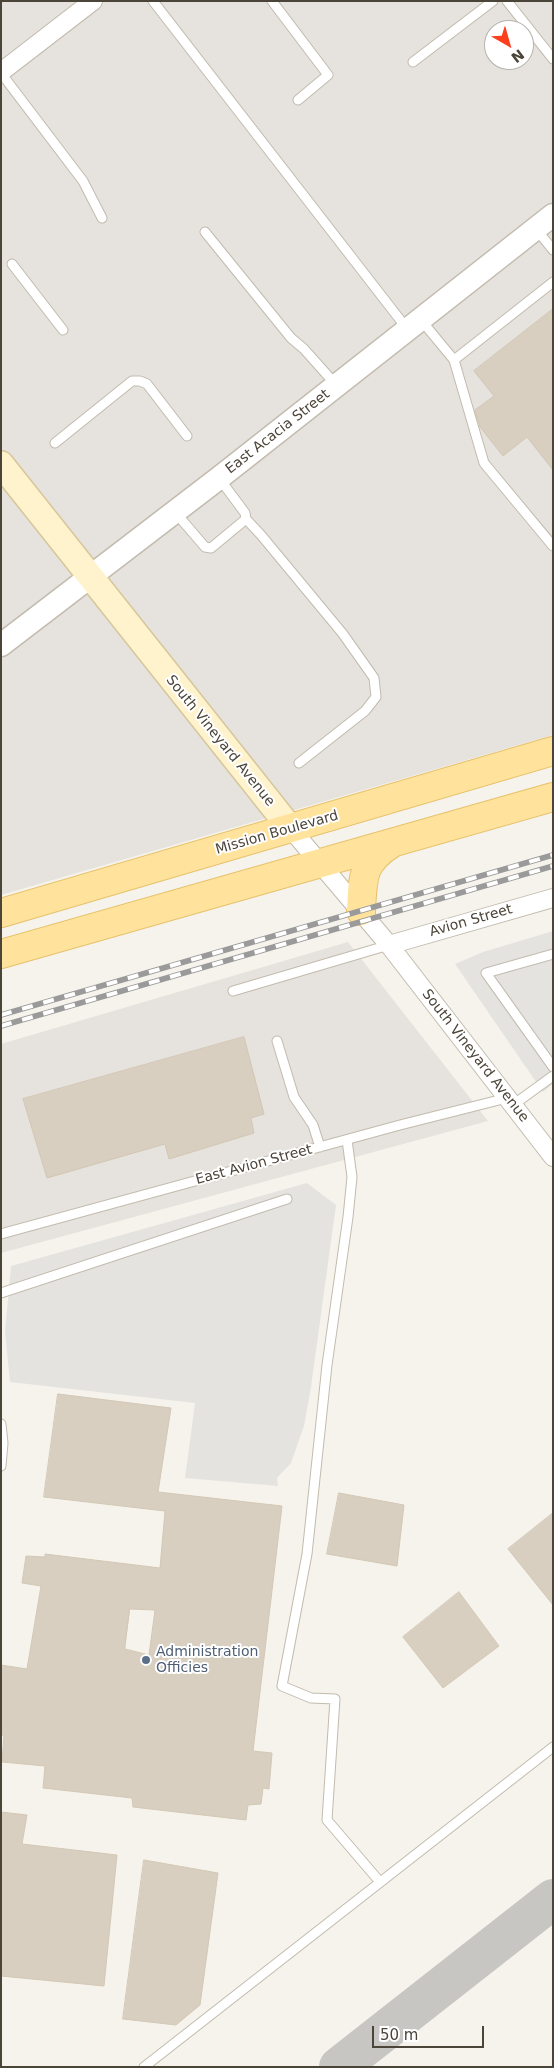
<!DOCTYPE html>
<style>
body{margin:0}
#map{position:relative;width:554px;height:2068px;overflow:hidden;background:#f6f3ec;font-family:"DejaVu Sans",sans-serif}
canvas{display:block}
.frame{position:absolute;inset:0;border:2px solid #4b4439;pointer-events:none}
.north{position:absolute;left:484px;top:20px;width:50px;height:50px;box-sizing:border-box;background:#fff;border:1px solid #b7b4b0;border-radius:50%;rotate:142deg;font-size:14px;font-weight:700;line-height:20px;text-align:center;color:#4b4439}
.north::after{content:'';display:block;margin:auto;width:18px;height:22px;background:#fc3f1d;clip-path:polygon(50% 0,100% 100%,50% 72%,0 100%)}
.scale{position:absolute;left:372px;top:2026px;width:112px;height:22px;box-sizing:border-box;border:2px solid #4b4439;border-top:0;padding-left:6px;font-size:15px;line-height:18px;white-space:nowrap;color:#4b4439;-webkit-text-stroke:4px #fff;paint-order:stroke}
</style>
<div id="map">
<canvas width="554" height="2068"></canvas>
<div class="frame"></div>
<div class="north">N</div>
<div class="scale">50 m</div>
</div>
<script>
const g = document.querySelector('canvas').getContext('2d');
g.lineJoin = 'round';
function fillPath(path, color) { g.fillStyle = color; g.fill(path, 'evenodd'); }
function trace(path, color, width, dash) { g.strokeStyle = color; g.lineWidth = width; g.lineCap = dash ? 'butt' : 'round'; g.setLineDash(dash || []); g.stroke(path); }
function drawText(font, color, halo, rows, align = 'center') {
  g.font = font + ' "DejaVu Sans",sans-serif'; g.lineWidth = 4; g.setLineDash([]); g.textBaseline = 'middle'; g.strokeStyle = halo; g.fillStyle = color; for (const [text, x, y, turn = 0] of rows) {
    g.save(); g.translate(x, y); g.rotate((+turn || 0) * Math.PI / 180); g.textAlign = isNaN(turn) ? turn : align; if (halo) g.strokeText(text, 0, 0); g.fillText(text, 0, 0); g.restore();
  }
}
fillPath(new Path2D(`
 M1,1H553V735L1,895ZM494,30H524V60H494Z
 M348,942L488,1121L1,1253V1044Z`), '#e6e2dd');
fillPath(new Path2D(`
 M553,931V1084L543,1092L455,964L483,952Z
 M307,1183L336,1205L311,1387L304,1426L291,1463L277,1478L278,1486L185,1478L195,1403L10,1382L5,1332L11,1266Z`), '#e5e3e0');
trace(new Path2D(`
 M339,2067L553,1899`), '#c8c6c3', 40);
const building = new Path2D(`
 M553,309V470L527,437L503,456L480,427L475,410L494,396L474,371Z
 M244,1037L264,1114L251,1118L254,1133L169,1159L165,1144L47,1178L23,1099Z
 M58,1394L171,1408L158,1492L282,1506L253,1751L272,1753L269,1789L263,1788L261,1804L248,1805L246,1820L133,1807L132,1798L43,1788L45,1766L2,1762L4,1735H1V1665L27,1669L41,1586L22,1583L26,1556L45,1557V1554L160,1568L165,1511L44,1497ZM130,1609L155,1610L149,1655L125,1649Z
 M339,1493L404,1505L397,1566L327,1554Z
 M553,1513V1605L508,1549Z
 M459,1592L499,1646L443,1688L403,1637Z
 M1,1812L27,1815L22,1844L117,1855L104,1986L1,1976Z
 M144,1860L218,1873L200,2005L176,2025L123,2019Z`);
fillPath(building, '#d8cfc1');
trace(building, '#d3c7b4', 1);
const service = new Path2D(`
 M153,1L408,330
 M272,1L328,75L298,100
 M507,1L553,59
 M413,62L493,1
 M1,73L83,181L102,218
 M536,229L553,250
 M205,232L291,338L304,349L337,386
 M12,264L63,330
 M421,320L454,360L484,463L553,546
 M454,360L553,282
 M55,443L132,381H140L147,384L187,436
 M175,512L205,547L211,548L246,519L245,513L219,478
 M246,519L261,535L343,634L374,678L376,697L365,711L299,763
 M553,954L486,973L553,1067
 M233,991L389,945
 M277,1041L291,1087L294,1097L313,1125L320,1147
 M513,1105L553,1076
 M347,1140L352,1177L348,1217L327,1365L307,1554L282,1686L311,1698L335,1699L327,1820L380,1882
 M1,1234L400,1125L507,1098
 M1,1293L287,1199
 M1,1424L3,1443L1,1466
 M144,2067L553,1747`);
const minor = new Path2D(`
 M1,72L93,1
 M291,829L389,945L553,1157
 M389,945L553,898`);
const tertiary = new Path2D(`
 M1,645L219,478L553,215`);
const secondary = new Path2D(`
 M1,464L291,829`);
const primary = new Path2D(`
 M361,911C363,878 361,863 391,844
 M1,913L553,751
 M1,954L553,797`);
trace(service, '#c2bbae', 11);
trace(minor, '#c2bbae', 20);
trace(tertiary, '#c2bbae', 25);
trace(secondary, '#d6c79b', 28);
trace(primary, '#e6c16a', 30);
trace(service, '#fff', 9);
trace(minor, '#fff', 18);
trace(tertiary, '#fff', 22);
trace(secondary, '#fff3cd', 25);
trace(primary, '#ffe39c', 28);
const rail = new Path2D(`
 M1,1015L553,855
 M1,1026L553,866`);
trace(rail, '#9a9a9a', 5.5);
trace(rail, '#fff', 4, [11]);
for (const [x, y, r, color] of [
 [146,1660,5,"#5c6f8a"]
]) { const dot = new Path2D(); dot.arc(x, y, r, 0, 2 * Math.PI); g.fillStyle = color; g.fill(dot); trace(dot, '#fff', 2); }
drawText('14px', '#4b4439', '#fff', [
 ["East Acacia Street",278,432,-38],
 ["South Vineyard Avenue",220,741,51],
 ["Mission Boulevard",277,833,-16],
 ["Avion Street",471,921,-16],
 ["South Vineyard Avenue",475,1056,52],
 ["East Avion Street",254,1165,-15]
]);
drawText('14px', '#4e5e75', '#fff', [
 ["Administration",156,1652],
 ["Officies",156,1668]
], 'left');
</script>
